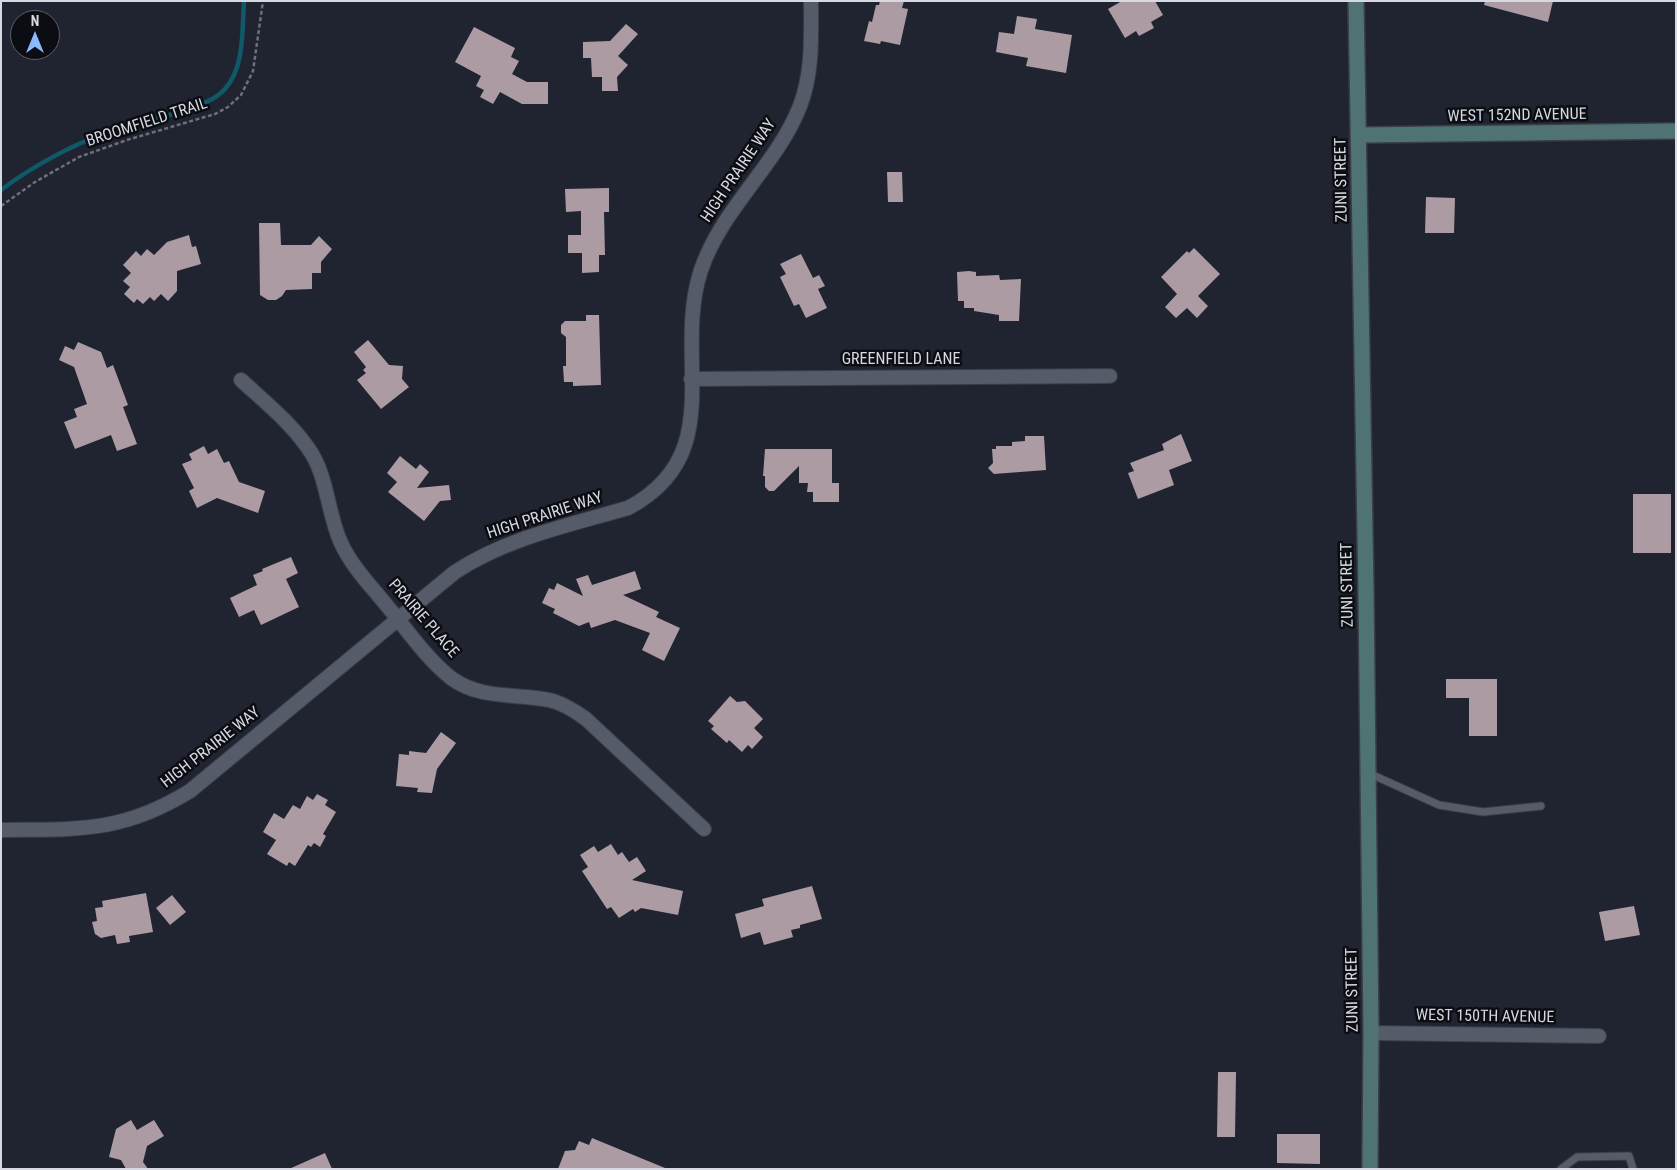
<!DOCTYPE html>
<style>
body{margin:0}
#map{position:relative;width:1677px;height:1170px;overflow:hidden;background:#202431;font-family:"Roboto Condensed",sans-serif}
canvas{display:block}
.frame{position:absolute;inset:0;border:2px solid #d6d9e1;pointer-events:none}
.north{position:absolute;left:10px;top:10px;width:50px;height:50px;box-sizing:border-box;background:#0c0d13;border:1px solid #5d5f65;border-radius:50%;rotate:0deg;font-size:14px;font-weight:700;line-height:20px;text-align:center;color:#d6d9e1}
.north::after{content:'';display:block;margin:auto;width:18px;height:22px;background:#8abafc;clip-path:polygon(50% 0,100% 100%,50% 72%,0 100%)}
</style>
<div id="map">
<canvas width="1677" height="1170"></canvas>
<div class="frame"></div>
<div class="north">N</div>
</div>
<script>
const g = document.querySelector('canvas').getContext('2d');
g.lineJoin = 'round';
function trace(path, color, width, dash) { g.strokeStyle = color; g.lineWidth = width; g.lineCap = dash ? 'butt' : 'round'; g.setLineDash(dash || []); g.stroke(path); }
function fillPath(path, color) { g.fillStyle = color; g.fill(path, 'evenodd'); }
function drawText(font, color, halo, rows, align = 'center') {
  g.font = font + ' "Roboto Condensed",sans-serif'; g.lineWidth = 5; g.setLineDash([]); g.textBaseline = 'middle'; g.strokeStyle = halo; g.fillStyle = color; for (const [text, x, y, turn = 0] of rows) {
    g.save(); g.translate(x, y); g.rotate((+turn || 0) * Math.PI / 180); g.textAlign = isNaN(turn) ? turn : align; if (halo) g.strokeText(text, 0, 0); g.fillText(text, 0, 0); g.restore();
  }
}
trace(new Path2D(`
 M1,190C34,165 73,145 112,130C142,119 204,113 225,89C245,67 242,29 244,1`), '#105969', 4.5);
fillPath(new Path2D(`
 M880,1H904L902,8L908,9L900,45L881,41L880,44L864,41L869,21L872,22L876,5H879Z
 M1122,1H1155L1163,15L1151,22L1154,28L1139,36L1136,31L1125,38L1108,9Z
 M1485,1H1553L1548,22L1484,5Z
 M1017,16L1037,19L1035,29L1072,35L1066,73L1026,66L1028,58L996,52L999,32L1014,34Z
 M626,24L638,34L618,56L628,65L617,77L618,91H602V77H592L591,58H583V42L610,41Z
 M474,27L515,48L511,57L519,61L512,74L527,82H548V104H522L500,92L493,104L480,97L484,90L476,86L481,76L455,62Z
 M887,172H902L903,202H888Z
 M609,188V212H604L605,255H599V272L582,273V253H568V235H581V211L566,212L565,189Z
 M1426,197L1455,198L1454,233H1425Z
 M259,223H280L281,245H311L319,236L332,249L321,262V273H312V289L286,290L282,296L276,300H268L260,295Z
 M189,235L192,247L196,246L201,264L177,271V291L168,301L161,294L154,301L150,297L143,304L137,299L134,303L124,294L130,287L123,281L131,273L123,265L136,251L141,256L147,249L154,255L167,242Z
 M1194,248L1220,274L1198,296L1208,306L1197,318L1187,308L1176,318L1165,307L1177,294L1161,277L1187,251L1189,253Z
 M801,254L813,278L819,275L825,286L818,289L827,308L806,318L799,304L794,306L780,277L786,274L780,264Z
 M969,271L976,272V276L999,275L1000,280L1021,279L1019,321H999V315L974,311V308H964V301H958L957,272Z
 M586,315H599L601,385L573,386V382H564L563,366H566V337L561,333V325L565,321H586Z
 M368,340L389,365L403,366L402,379L409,387L381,409L357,380L366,373L363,370L366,367L354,352Z
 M78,342L101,352L107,368L113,365L128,405L123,407L137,444L117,451L111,435L75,449L64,422L77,417L74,409L87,404L74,367L59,360L65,346L74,350Z
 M1181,434L1192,461L1169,470L1174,485L1138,499L1128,473L1134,471L1130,463L1164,450L1162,444Z
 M1025,436H1044L1046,470L994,474L988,468L993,463L992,449H996V446H1012V442L1025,441Z
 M204,446L208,454L217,449L224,463L229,461L239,482L265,491L258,513L217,498L197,508L189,491L194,488L182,464L192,460L189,454Z
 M765,449H832V483H839V502H813V492H807L808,483H799V466L774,491H769L765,487V476H763Z
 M400,456L416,469L420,464L429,472L417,488L449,485L451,500L440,501L424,521L388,492L397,482L387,473Z
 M1633,494H1671V553H1633Z
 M291,557L298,573L286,579L299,607L261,625L254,610L239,617L230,598L257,585L253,575L263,571L262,569Z
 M635,571L641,589L623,595L659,612L656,617L680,628L664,661L642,650L650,633L615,620L591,628L589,622L579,626L553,613L555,609L542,603L549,588L554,590L557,583L583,596L576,579L588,575L592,585Z
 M1446,679H1497V736H1469V698H1446Z
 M730,696L737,702L745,701L763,719L754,728L763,737L752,749L748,745L742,752L729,740L727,743L711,729L714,726L708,721Z
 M441,732L456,743L437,769L432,793L417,792L418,788L396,786L399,754L409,755V751L426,753Z
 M317,794L328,800L325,805L336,812L323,834L326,836L320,847L314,843L311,847L308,845L295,866L289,862L287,866L267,854L276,840L263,832L274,813L284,819L293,805L300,809L307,796L313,800Z
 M611,844L618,855L622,852L629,862L637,857L646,871L632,880L683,891L678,915L641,908L635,912L633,909L619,918L611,907L607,909L582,871L588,867L580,855L594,846L598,852Z
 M812,886L822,919L800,925V928L791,930L793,937L764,945L760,932L741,938L735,914L764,906L762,899Z
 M146,893L153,932L129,936L130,942L117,944L115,935L101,938L95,934L92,922L97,921L95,908L103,907L102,901Z
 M172,895L186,912L170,925L156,908Z
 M1634,906L1640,935L1605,941L1599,912Z
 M1218,1072H1236L1235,1137H1217Z
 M131,1120L137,1130L154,1120L164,1136L147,1146L143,1162L148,1169H126L121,1160L109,1157L116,1129Z
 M1277,1134H1320V1164L1277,1163Z
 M592,1138L665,1168V1169H558L565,1151L575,1150L579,1141L589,1145Z
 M325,1153L332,1169H289Z`), '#ad9ba4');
const lane = new Path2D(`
 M1368,776H1375L1439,805L1483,812L1541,806
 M1561,1169L1577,1157L1629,1156L1633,1169`);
const street = new Path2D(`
 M691,379L1110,376
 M241,380C266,403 294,425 312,454C328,481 328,515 341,543C352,567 372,587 388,607C408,631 427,659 451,678C481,700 515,693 549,700C563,703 575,711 586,719L704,829
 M1,830C78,829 122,833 190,791L455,572C507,538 569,525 628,508C730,454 672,358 701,270C722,208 777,165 800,106C813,72 811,37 811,1
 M1371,1033L1599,1036`);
const secondary = new Path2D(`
 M1356,1L1366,593L1371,1033L1370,1169
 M1359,135L1676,131`);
trace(lane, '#3b3e48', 9);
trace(street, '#3b3e48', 16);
trace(secondary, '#3b3e48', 18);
trace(new Path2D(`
 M1,206L35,182L79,157L127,140L215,114L228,107L241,95L253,71L263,1`), '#6d707b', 2.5, [4, 2.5]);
trace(lane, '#565b6a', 7);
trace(street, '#565b6a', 14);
trace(secondary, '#4f7272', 15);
drawText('16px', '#d6d9e1', '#0c0d13', [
 ["WEST 152ND AVENUE",1517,116,-1],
 ["BROOMFIELD TRAIL",147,123,-18],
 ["HIGH PRAIRIE WAY",739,171,-56],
 ["ZUNI STREET",1342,180,-91],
 ["GREENFIELD LANE",901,360],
 ["HIGH PRAIRIE WAY",545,516,-18],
 ["ZUNI STREET",1348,585,-91],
 ["PRAIRIE PLACE",423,619,49],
 ["HIGH PRAIRIE WAY",211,748,-38],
 ["ZUNI STREET",1353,990,-91],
 ["WEST 150TH AVENUE",1485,1017,1]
]);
</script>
